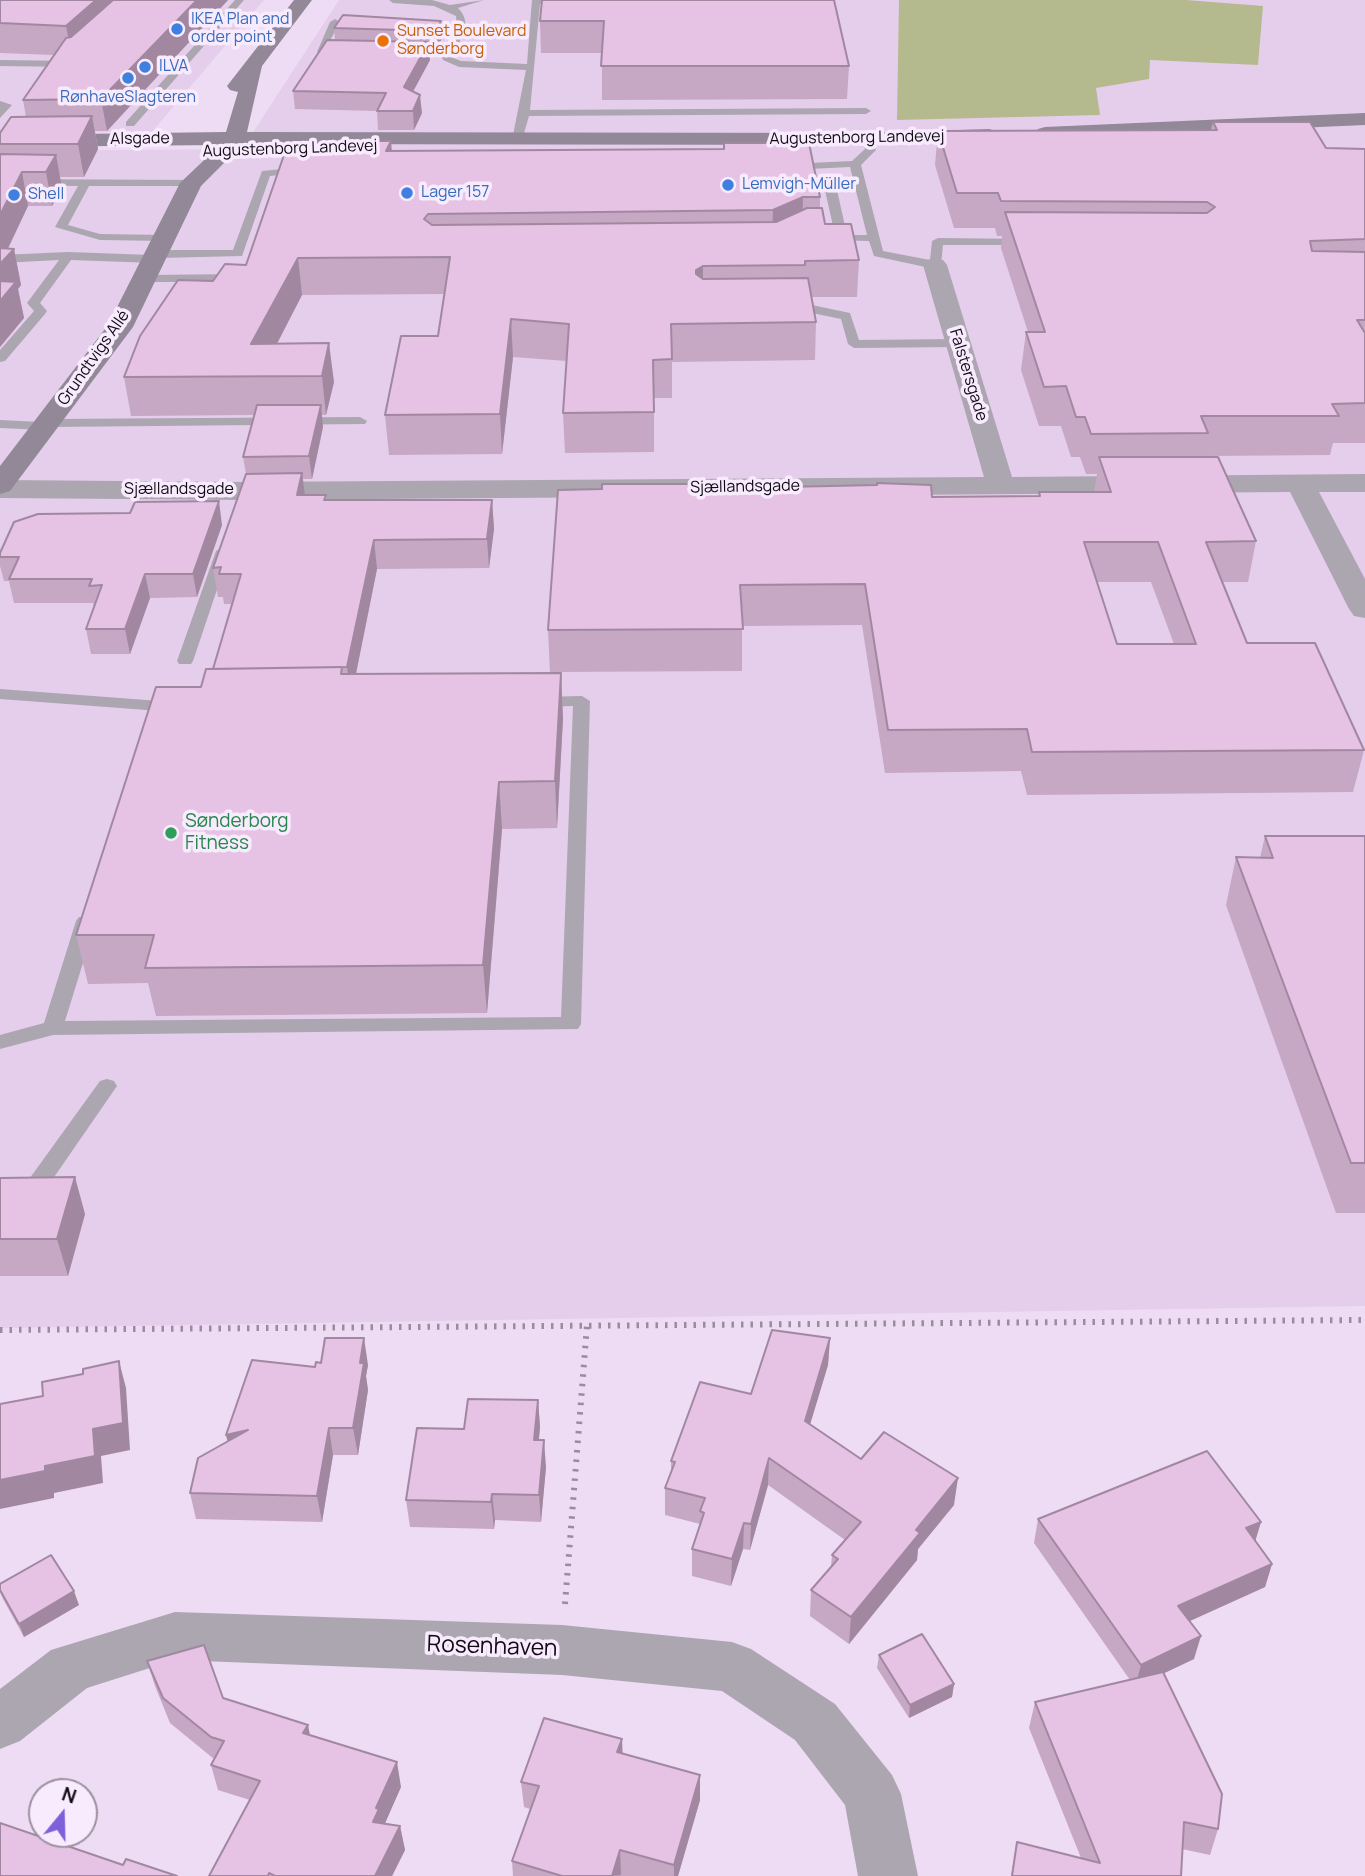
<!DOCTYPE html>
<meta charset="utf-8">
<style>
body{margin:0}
#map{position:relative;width:1365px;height:1876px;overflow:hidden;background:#eedcf4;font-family:Manrope,sans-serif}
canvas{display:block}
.north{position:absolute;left:28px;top:1778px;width:70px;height:70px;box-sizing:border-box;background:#f9ebfe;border:2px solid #9c91a0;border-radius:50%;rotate:19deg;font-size:19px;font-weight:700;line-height:28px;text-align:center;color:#100b12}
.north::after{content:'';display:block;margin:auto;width:24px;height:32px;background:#7e60db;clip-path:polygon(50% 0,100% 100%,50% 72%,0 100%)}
</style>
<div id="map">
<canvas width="1365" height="1876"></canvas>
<div class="north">N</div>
</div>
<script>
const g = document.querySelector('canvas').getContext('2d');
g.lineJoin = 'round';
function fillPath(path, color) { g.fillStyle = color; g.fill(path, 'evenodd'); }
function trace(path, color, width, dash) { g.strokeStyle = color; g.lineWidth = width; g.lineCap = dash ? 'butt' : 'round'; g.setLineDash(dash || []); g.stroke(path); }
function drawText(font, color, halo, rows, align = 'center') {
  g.font = font + ' Manrope,sans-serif'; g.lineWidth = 7; g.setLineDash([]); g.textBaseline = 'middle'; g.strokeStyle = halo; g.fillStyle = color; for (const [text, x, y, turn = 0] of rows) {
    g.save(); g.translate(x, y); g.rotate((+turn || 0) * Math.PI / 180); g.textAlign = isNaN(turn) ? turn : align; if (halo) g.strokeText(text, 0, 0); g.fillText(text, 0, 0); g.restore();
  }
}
fillPath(new Path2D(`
 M0,0H264L152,132L0,133Z
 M339,0H1365V1306L0,1328V151L242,149Z`), '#e5ceec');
fillPath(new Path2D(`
 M899,0H1186L1263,6L1258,65L1150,60L1149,79L1096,88L1100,115L897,120Z`), '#b5ba8e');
trace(new Path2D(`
 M0,1330L1365,1320
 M565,1604L587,1325`), '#998c9d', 6, [2.5, 7]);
fillPath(new Path2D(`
 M235,0H244L134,126H126V122Z
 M389,0H432L450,5L484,0L458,8C474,24 460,40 451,57L461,61L527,64L532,0H573L569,4H540L530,110L866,108L871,111L866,114L529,116L522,140L517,143L512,140L526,70L459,67L443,60L442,57L402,56L400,54L405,51H445L457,27L456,16L434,6L393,3Z
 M335,19L340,22L326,48L348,53L343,56L317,52L330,22Z
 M0,60L72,61L77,64L72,67L0,66Z
 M0,101L12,105L0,118Z
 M862,137H870L876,150L861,165L883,251L930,260L932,241L938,238L1028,239L1034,242L1028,245H943L941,265L935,269L874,256L869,241L825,240V236L835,235L825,190L831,187L837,190L847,235H867L850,167L787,170L782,167L787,164L852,161L865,149Z
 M302,167L307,170L306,172L270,176L242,256L160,258L159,261L155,263L71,260L40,303L47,311L45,314L5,361L0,362V350L34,311L27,303L59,260L0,263V255L68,252L153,255L154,252L158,250H233L262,171Z
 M0,179L191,180L196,183L191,186H89L68,225L100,234L166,235L172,238L166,241L100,240L55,227L78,186L0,185Z
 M145,275L242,274L248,278L242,282H141L139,279Z
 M788,304H807L850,313L859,340L958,339L964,343L958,347L854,348L848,344L841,319L807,312L784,311L782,308Z
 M360,417L367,421L365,424L51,427L45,430L0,428V420L41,422L47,419Z
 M223,547L230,551L193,661L191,664H179L177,661L216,551Z
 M0,689L173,702L181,707L173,712L0,699Z
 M582,696L590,701L581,1024L578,1029L53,1035L0,1049V1035L44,1023L76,921L79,917H93L96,921L65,1021L561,1017L573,706L536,707L528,702L536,697Z
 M107,1079L114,1081L117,1086L41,1196L33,1198L0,1196V1180L27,1182L100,1081Z`), '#aca6b1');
fillPath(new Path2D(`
 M935,258L943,260L947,265L1012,477L1365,474V492H1319L1365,579V618L1354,616L1349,609L1290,492L244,500L0,498V480L244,482L984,477L923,265L927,260Z
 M175,1612L562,1625L732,1642L751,1649L835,1704L892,1775L901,1794L918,1876H858L845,1805L795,1740L722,1691L562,1675L175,1660L87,1688L20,1741L0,1749V1689L51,1650Z`), '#aca6b1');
fillPath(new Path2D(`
 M294,0H312L262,66L247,132L866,133L989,129L996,131L999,135L996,139L989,141L866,145L243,144L201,186L133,327L10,491L0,494V466L108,325L180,183L220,145L0,147V135L226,132L238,92L230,90L227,86Z
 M1365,113V125L1045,139L1038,137L1035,133L1038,129L1045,127Z`), '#928898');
fillPath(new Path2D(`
 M0,0H228L107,131H95L98,149L84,177H60L62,188L52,206H28L8,249H14L21,285L18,289L24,318L0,347V133L26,117L23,100L54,55L0,53Z
 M542,0L849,66L847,99L602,100V53H541L540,21Z
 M441,21L442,38L437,48H430V60L413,92L422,113L414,130H378L377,111L295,109L293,91L335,40L334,28Z
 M1213,122L1326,148L1365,149V443H1333L1330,455L1204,456L1256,541L1248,582H1222L1247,643L1364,750L1353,792L1027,795L1021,771L885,773L862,625L742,626V671L550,672L548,630L697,487L932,497L1038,496L1039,492H1094L1097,474H1086L1080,457H1071L1061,426H1039L1021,370L1026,332H1028L1001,248L1002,236H997L995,228H954L935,165L938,131L1211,130ZM1097,582H1151L1174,644H1117Z
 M392,151L820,197V208L825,224L859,260L857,297H812L816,322L815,360L672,362V398H654V452L565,453L563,413L567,361L513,357L502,454L389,455L385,415L438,336L444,294L302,295L277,344L334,382L326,415H322L323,427L312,479H303L305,495H326V500H492L494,529L489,568L377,569L356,674L561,673L563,719L557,828L502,829L487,1013L156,1016L148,983L88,984L76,935L201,687L213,669L232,604H224L223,597H218L213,568L246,474L243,457L254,415L131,416L124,377L213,281L246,265Z
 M222,525L197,597L150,598L130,654H91L86,629L94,607L93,603H14L9,581H4L0,566V553Z
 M1265,836H1365V1213H1336L1226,905L1236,857L1260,858Z
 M0,1178L85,1214L68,1276H0Z
 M830,1338L828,1365L810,1424L861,1459L954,1505L918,1549L917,1560L849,1644L810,1616L811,1590L831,1567L832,1555L845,1540L768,1485L750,1550L743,1549L731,1586L692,1576V1549L700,1524L665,1515V1488L671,1471V1461L751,1394Z
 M368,1365L366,1376L368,1390L358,1455H333L322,1522L196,1519L190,1493L228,1441L226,1435L315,1367Z
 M538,1400L540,1427L539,1440L546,1467L541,1522L495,1520L494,1529L410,1527L406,1500L464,1429Z
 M1038,1519L1261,1522L1255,1541L1272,1564L1265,1587L1190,1621L1194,1659L1164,1673L1218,1829L1210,1855L1182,1849L1181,1876H1011L1017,1842L1081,1858L1029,1728L1035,1702L1130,1680L1034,1543Z
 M0,1584L79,1605L24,1637L3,1599L0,1592Z
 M879,1655L954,1684L952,1697L909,1718L877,1668Z
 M147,1661L223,1698L310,1735L401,1787L384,1824L400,1826L405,1850L392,1876H209L250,1800L218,1790L211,1765L214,1759L170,1723L155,1686Z
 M622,1739V1753L700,1800L678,1876H513L512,1861L530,1809L524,1807L521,1782Z`), '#c6a7c4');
fillPath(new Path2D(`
 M96,0H133L72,56L66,26Z
 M197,0H228L107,131L101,99Z
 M441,21L442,38L437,48L435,31Z
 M429,42L430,60L405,106L404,87Z
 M420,95L422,113L414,130L413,111Z
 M92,116L98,149L84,177L78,144Z
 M391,141L394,175L386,151Z
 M56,155L62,188L52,206L46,172Z
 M22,172L28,206L6,252L0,253V215Z
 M803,197L802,233L772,245L773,210Z
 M14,249L21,285L18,289L24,318L0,347V264Z
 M298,258L302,295L260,376L251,344Z
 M703,266V302L696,307V270Z
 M511,319L513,357L502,454L500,414Z
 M329,343L334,382L326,415L322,376Z
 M321,405L323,427L312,479L309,456Z
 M302,473L306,502L297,495Z
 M492,500L494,529L489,568L487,539Z
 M219,501L222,525L197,597L193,574Z
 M374,540L377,569L351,698L347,667Z
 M145,574L150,598L130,654L125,629Z
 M561,673L563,719L557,828L555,781Z
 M499,782L502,829L487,1013L483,965Z
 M75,1177L85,1214L68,1276L57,1239Z
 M364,1338L368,1365L366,1376L368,1390L358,1455L353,1428L360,1363Z
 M830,1338L828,1365L803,1448L805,1421Z
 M119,1361L126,1388L130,1450L101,1456L103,1483L54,1493V1498L0,1509V1480L45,1466L93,1429Z
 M538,1400L540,1427L536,1467L534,1440Z
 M329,1428L333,1455L322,1522L317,1496Z
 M248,1430L232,1461L226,1435Z
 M544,1440L546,1467L541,1522L539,1495Z
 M769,1458L768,1485L750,1550L751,1524Z
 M958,1478L954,1505L918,1549L917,1560L849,1644L851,1617L916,1530Z
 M492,1494L495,1520L494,1529L491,1502Z
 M1261,1522L1254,1545L1246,1528Z
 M744,1523L743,1549L731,1586L732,1559Z
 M1272,1564L1265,1587L1172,1629L1178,1606Z
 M74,1591L79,1605L24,1637L19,1624Z
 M1201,1636L1194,1659L1135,1687L1141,1665Z
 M954,1684L952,1697L909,1718L910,1705Z
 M308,1725L313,1750L303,1733Z
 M622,1739L623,1764L617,1752Z
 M397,1762L401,1787L383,1828L373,1822L376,1808Z
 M700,1775V1800L678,1876H674V1865Z
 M400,1826L405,1850L392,1876H375Z
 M620,1850L621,1875L612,1876Z`), '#a188a0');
const building = new Path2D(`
 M0,0H96L66,26L0,23Z
 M113,0H197L101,99L23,100L66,38L71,37Z
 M542,0H834L849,66H601L604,21H540Z
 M343,15L441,21L435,31L334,28Z
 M327,40L429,42L404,87L420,95L413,111H377L386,93L293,91Z
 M92,116L78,144H0V133L11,117Z
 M1213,122H1310L1326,148L1365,149V239L1310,241L1312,251L1365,252V320H1357L1365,333V403L1332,404L1339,416H1201L1208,433L1091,434L1085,417H1076L1066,386L1044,387L1026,332H1045L1005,212L1207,213L1215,207L1207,202L1001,201L998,193H957L938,131L1217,130Z
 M353,141H391L386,151L724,149V143H809L820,197H803L773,210L428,214L424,219L432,225L776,222L807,208H822L825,224H851L859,260L805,261V265L703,266L696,270V274L703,279L808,278L816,322L671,324L672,359L653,360L654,412L563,413L569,324L511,319L500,414L385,415L401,336H438L450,257L298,258L251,344L329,343L322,376L124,377L140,336L178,280L213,281L225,264L246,265L285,152H348Z
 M0,154L56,155L46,172H22L0,215Z
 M0,248L14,249L0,264Z
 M0,281L16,282L0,301Z
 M257,405H321L309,456L243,457Z
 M1099,457H1218L1256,541L1206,542L1247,643H1315L1364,750L1032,752L1027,729L888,730L865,584L740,585L743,629L548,630L558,490L602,489V484H697V487H783L877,485V483L931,485L932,497L1040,496L1039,492H1111ZM1084,542H1158L1196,644H1117Z
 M302,473L297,495H326L324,500H492L487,539L374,540L347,667L213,669L241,574H219L221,567L213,568L246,474Z
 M219,501L193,574H145L125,629H86L102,585L89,586L92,579H9L19,557H0V553L14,522L38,514L130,513L135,502Z
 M342,667L341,674L561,673L555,781L499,782L483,965L145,968L154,935H76L156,687H201L206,669Z
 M1265,836H1365V1163H1351L1236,857L1273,858Z
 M75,1177L57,1239H0V1178Z
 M772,1330L830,1338L805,1421L861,1459L884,1432L958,1478L916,1530L920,1533L851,1617L811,1590L838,1559L832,1555L861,1522L769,1458L751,1524L744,1523L732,1559L692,1549L704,1513L700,1511L705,1498L665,1488L675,1462L671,1461L700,1382L751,1394Z
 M325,1338H364L360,1363H364L353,1428H329L317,1496L190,1493L198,1458L248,1430L226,1435L252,1360L315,1367L316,1362L321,1363Z
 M119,1361L123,1423L93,1429L95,1456L45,1466V1471L0,1480V1404L43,1396L42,1382L83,1374V1369Z
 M468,1399L538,1400L534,1440H544L539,1495L492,1494L491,1502L406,1500L417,1428L464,1429Z
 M1207,1451L1261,1522L1246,1528L1272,1564L1178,1606L1201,1636L1141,1665L1038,1519Z
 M51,1555L74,1591L19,1624L0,1590V1584Z
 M922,1634L954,1684L910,1705L879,1655Z
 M204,1645L223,1698L308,1725L303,1733L397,1762L376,1808L379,1809L373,1822L400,1826L375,1876H275L269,1873L268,1876H209L260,1781L211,1765L224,1741L211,1737L163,1698L147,1661Z
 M1163,1672L1222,1794L1218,1829L1184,1822L1181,1876H1012L1017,1842L1100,1863L1035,1702Z
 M544,1718L622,1739L617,1752L700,1775L674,1865L620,1850L612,1876H562L512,1861L539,1786L521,1782Z
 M0,1823L123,1865L126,1859L177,1876H0Z`);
fillPath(building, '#e6c2e4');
trace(building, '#a188a0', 2);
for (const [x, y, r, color] of [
 [177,29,7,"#3f7fe0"],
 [383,41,7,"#e8710a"],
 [145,67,7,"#3f7fe0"],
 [128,78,7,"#3f7fe0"],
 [728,185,7,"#3f7fe0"],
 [407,193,7,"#3f7fe0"],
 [14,195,7,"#3f7fe0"],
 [171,833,7,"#2e9e5b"]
]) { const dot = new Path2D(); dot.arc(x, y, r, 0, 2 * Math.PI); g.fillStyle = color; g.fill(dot); trace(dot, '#f9ebfe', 2.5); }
drawText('16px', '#366cbe', '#f9ebfe', [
 ["IKEA Plan and",191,20],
 ["order point",191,38],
 ["ILVA",159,67],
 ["RønhaveSlagteren",128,98,"center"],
 ["Lemvigh-Müller",742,185],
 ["Lager 157",421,193],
 ["Shell",28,195]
], 'left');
drawText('16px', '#c56008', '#f9ebfe', [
 ["Sunset Boulevard",397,32],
 ["Sønderborg",397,50]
], 'left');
drawText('16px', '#100b12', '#f9ebfe', [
 ["Augustenborg Landevej",857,138,-1],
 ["Alsgade",140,139,-1],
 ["Augustenborg Landevej",290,149,-2],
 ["Grundtvigs Allé",94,358,-55],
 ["Falstersgade",968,375,73],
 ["Sjællandsgade",745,487,-1],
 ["Sjællandsgade",179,490]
]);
drawText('19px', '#27864d', '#f9ebfe', [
 ["Sønderborg",185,822],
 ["Fitness",185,844]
], 'left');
drawText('23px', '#100b12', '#f9ebfe', [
 ["Rosenhaven",492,1647,2]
]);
</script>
